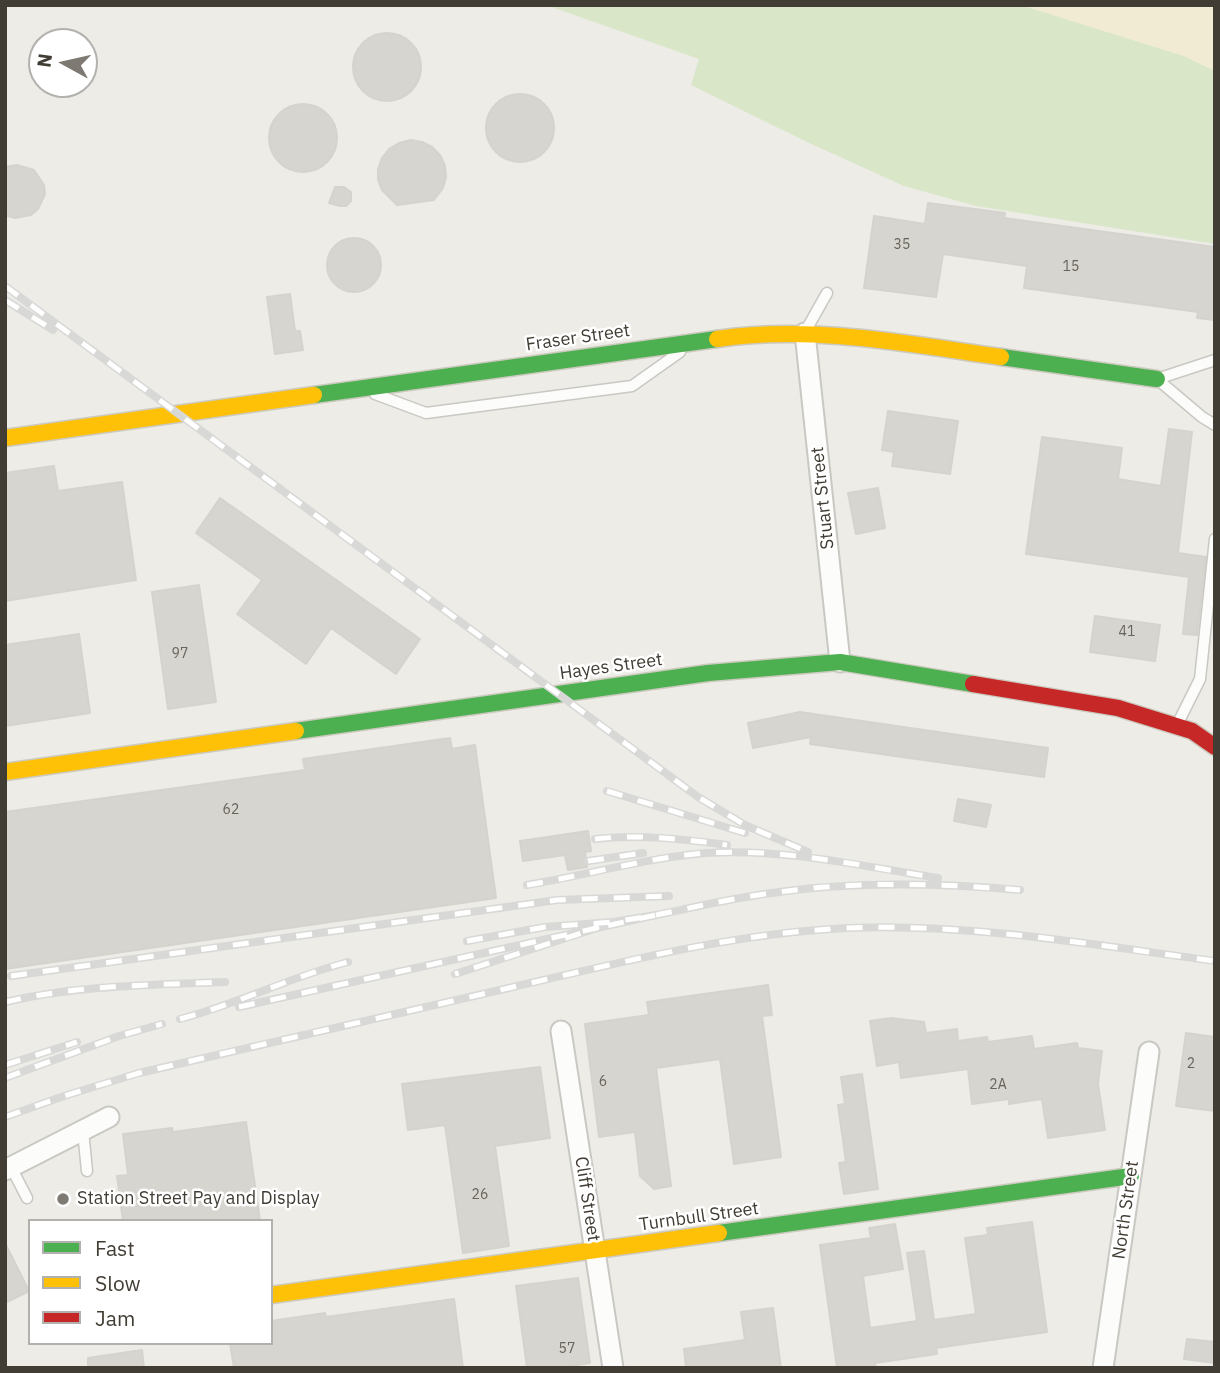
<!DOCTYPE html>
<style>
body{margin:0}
#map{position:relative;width:1220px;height:1373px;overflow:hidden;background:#edece7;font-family:"IBM Plex Sans",sans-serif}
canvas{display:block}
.frame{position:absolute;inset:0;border:7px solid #423d34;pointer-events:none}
.legend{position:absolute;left:28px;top:1219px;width:245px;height:126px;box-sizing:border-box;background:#fff;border:2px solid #b3b1ae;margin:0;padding:9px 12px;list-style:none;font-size:21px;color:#423d34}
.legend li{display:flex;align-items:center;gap:14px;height:35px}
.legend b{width:35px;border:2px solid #b3b1ae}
.north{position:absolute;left:28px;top:28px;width:70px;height:70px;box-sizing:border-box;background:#fff;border:2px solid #b3b1ae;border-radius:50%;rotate:278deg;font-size:19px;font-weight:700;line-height:28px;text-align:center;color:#423d34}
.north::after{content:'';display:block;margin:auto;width:24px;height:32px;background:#7e7a73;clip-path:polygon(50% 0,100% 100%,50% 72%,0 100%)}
</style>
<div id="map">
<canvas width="1220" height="1373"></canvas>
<div class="frame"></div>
<ul class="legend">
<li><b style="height:9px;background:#4caf50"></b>Fast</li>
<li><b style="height:9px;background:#ffc107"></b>Slow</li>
<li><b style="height:9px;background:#c62828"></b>Jam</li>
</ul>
<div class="north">N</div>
</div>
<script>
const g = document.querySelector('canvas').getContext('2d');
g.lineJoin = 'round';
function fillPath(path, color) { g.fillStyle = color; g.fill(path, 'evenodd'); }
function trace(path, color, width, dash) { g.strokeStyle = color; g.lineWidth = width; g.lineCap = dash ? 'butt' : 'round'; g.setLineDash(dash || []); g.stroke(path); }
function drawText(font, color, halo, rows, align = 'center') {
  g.font = font + ' "IBM Plex Sans",sans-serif'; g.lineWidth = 5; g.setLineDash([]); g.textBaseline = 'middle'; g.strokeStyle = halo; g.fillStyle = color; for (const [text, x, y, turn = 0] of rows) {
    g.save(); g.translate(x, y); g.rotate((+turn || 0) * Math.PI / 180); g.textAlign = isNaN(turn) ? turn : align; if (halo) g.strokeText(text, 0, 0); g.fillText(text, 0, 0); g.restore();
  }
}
fillPath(new Path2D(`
 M546,5H1021L1184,56L1215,71V244L976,206L904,186L805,141L691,85L699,59Z`), '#d9e6c8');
fillPath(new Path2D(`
 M1021,5H1215V71L1184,56Z`), '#f0ebd2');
const building = new Path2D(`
 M353 67a34 34 0 1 1 68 0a34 34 0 1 1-68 0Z
 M486 128a34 34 0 1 1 68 0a34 34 0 1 1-68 0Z
 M269 138a34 34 0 1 1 68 0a34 34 0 1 1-68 0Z
 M411,140L422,142L432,147L440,155L445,166L446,177L443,188L434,200L397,205L382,190L378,180V169L382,158L389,149L399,143Z
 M17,165L34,170L44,185L45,194L38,209L31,215L15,218L5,215V167Z
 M335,187H344L351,192V201L346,206H340L329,203Z
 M928,203L1005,213L1004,218L1215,247V320L1197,318L1198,312L1024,288L1027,266L943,254L936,297L864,288L874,216L925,224Z
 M327 265a27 27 0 1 1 54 0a27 27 0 1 1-54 0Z
 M290,294L295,331H300L303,350L275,354L267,297Z
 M888,411L958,421L950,474L892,466L894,452L882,450Z
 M1169,429L1192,432L1178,553L1206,557L1197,635L1183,634L1189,577L1026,554L1042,437L1122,448L1118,479L1161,486Z
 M54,466L58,491L122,482L136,580L5,601V473Z
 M878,488L885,528L856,534L848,493Z
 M220,498L420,639L396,674L331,628L306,664L237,614L262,580L196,533Z
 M199,585L216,702L168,709L152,592Z
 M1095,616L1160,625L1155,661L1090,652Z
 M79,634L90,713L5,726V645Z
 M800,712L1048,748L1044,777L810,744L811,737L753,748L748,723Z
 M450,738L452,749L475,745L496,898L5,969V812L305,770L303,759Z
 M958,799L991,805L986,827L954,821Z
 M588,831L591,851L585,852L587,867L568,870L565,855L523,861L520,841Z
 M768,985L772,1015L762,1016L781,1157L734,1164L720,1059L656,1068L671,1186L654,1189L640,1176L635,1132L599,1137L585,1024L649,1015L647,1002Z
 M891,1018L924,1022L926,1033L957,1029L958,1041L987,1037L988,1042L1032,1036L1034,1049L1077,1043L1078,1048L1102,1051L1098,1084L1105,1130L1048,1138L1042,1099L1009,1104V1099L972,1104L968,1069L901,1078L899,1062L877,1066L870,1021Z
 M1186,1033L1215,1037V1111L1176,1106Z
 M540,1067L550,1138L495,1146L509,1246L463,1253L445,1125L408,1130L402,1084Z
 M862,1074L878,1189L844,1194L839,1163L846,1162L838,1105L845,1104L841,1077Z
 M246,1122L260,1221H123L117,1176L128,1175L123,1134L172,1128L173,1132Z
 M1032,1222L1047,1332L936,1348L937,1354L875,1363L876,1368H837L820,1245L871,1238L869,1228L895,1224L903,1269L863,1276L870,1328L917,1321L907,1253L924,1251L934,1320L976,1314L965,1238L988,1235L987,1228Z
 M5,1243L29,1291L5,1303Z
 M578,1278L590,1363L558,1368H527L516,1286Z
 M454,1299L463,1368H234L230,1343H271V1321L325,1313L326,1317Z
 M773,1308L781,1368H686L684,1349L745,1340L741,1312Z
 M1187,1339L1215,1342V1363L1184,1359Z
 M142,1350L144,1368H88V1358Z`);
fillPath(building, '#d7d5cf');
trace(building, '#d5d3cd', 2);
const lane = new Path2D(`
 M805,332L827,293
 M1157,379L1202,417L1215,425
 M1157,379L1215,360
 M375,394L426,413L632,386L680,352
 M1177,725L1200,679L1215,539
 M83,1131L87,1171
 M11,1167L27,1198`);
const street = new Path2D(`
 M805,333L840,662
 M561,1031L613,1368
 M5,1170L109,1117
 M1103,1368L1149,1052`);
const fast = new Path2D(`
 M1001,357L1157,379
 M314,395L717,339
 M296,731L708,673L840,662L973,684
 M719,1233L1131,1176`);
const slow = new Path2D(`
 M717,339C812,325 908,344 1001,357
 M5,438L314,395
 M5,772L296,731
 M271,1295L719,1233`);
const jam = new Path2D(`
 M973,684L1118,708L1192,731L1215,747`);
trace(lane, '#c9c8c3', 13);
trace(street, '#c9c8c3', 23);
trace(fast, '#ccc9be', 19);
trace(slow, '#ccc9be', 19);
trace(jam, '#ccc9be', 19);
trace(lane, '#fcfcfb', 10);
trace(street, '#fcfcfb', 19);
trace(fast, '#4caf50', 16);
trace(slow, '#ffc107', 16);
trace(jam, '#c62828', 16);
const rail = new Path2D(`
 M5,286L698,797L745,825L808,852
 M5,300L53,330
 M607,791L745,833
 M595,839C640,834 682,839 727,845
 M588,861L643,853
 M527,885C587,875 646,858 706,853C783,848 861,866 938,878
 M656,915C695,907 733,898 772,893C854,881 938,883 1020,890
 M467,941L545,927L613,922L656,915L597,928
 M11,976L557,900L669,896
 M5,1002C78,985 151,985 225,982
 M239,1007L597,928L455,974
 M180,1019C238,1004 290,977 348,962
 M5,1065L77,1042
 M5,1078L119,1036L162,1024
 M5,1117L64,1096L139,1073C263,1044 388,1016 513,987C624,962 734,933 848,928C970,923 1094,945 1215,961`);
trace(rail, '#d8d8d7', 8);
trace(rail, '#fff', 5, [16]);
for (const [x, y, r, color] of [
 [63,1199,7,"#7e7a73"]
]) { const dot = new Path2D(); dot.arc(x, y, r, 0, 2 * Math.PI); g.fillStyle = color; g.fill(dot); trace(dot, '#fff', 2.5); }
drawText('14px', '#68645c', null, [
 ["35",902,245],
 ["15",1071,267],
 ["41",1127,632],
 ["97",180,654],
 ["62",231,810],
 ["2",1191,1064],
 ["6",603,1082],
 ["2A",998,1085],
 ["26",480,1195],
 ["57",567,1349]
]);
drawText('18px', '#423d34', '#fff', [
 ["Fraser Street",578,338,-8],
 ["Stuart Street",823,498,-96],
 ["Hayes Street",611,667,-8],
 ["Cliff Street",587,1199,81],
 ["North Street",1126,1210,-82],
 ["Turnbull Street",699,1217,-8]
]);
drawText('18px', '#423d34', '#fff', [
 ["Station Street Pay and Display",77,1199]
], 'left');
</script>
